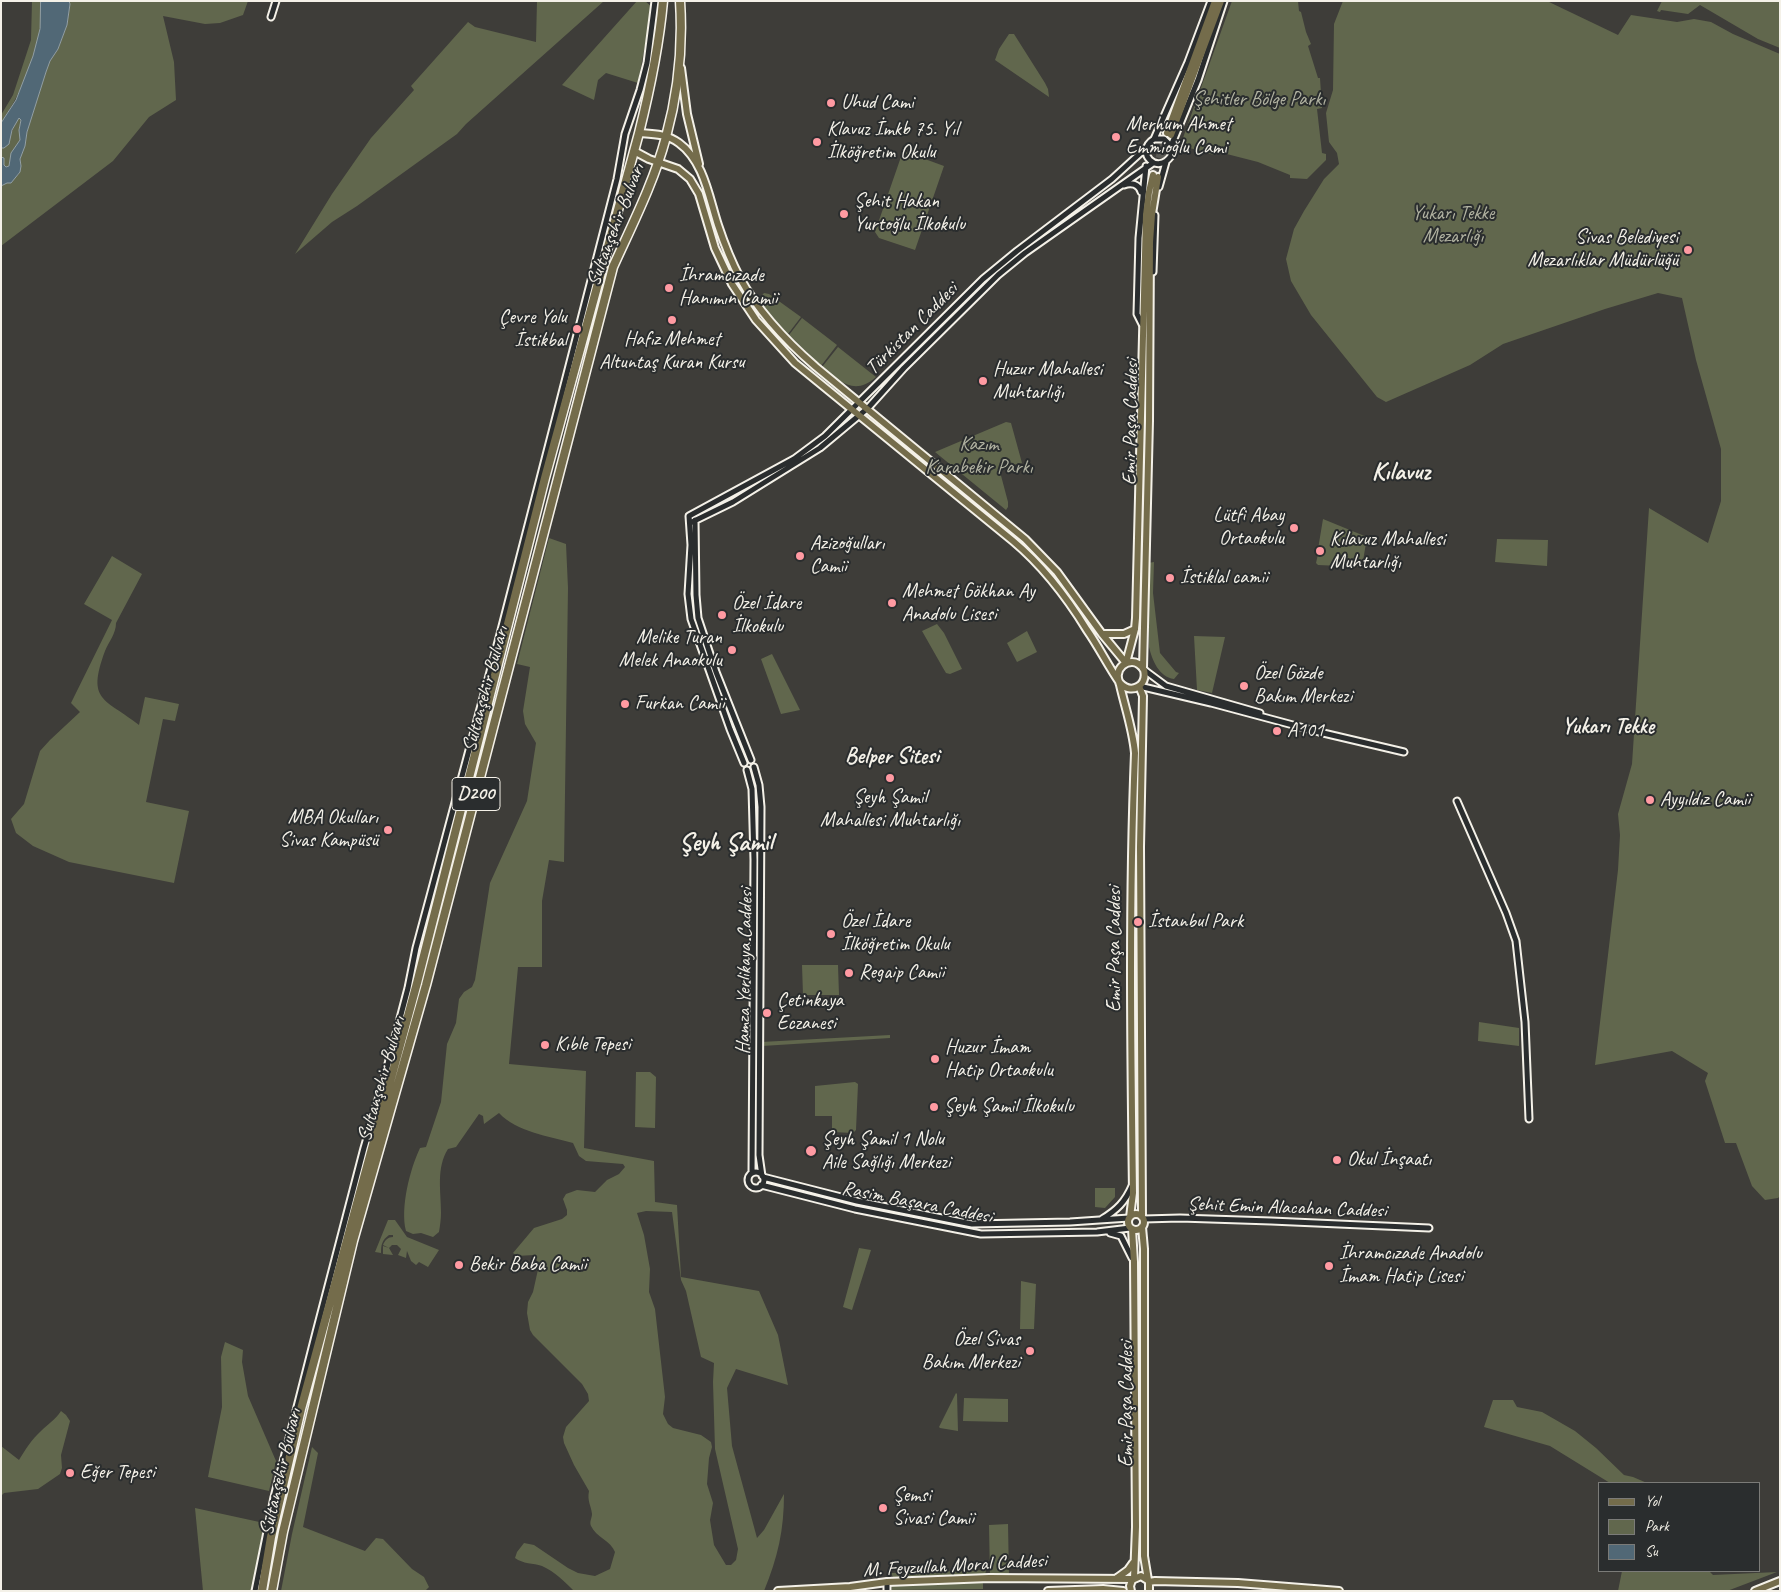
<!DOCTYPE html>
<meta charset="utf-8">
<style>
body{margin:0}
#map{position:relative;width:1781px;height:1592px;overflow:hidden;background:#3e3d39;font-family:Caveat,sans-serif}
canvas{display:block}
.frame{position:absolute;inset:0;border:2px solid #f4f1e8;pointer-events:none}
.legend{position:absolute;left:1598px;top:1482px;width:162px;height:90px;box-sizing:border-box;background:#2a2d2e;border:1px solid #7b7b78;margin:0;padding:6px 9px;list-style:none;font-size:15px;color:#f4f1e8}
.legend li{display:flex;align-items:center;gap:10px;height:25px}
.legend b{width:25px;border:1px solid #7b7b78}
</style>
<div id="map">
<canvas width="1781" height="1592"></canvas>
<div class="frame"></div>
<ul class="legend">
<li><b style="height:6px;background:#746c4b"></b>Yol</li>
<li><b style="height:14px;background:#61674d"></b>Park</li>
<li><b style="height:14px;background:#516876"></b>Su</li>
</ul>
</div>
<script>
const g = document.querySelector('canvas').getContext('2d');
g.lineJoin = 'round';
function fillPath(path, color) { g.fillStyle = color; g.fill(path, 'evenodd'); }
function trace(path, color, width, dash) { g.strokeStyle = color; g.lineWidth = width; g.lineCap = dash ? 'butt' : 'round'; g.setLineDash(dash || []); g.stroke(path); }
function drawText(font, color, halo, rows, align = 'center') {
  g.font = font + ' Caveat,sans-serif'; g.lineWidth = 4; g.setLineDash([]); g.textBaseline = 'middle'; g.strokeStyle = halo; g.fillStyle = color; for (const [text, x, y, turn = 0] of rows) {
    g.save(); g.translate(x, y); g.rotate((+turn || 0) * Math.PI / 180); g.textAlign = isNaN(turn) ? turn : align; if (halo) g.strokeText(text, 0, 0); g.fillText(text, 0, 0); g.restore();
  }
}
fillPath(new Path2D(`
 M32,1H41C41,10 42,20 40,29C34,62 20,95 1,123V115L13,95L31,40Z
 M69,1H248L243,15L220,23L205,24L163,16L174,62L176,100L149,117L113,161L1,246V186L18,175L20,172L21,166L20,159L32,114L46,72L50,61L58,49L67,25L70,4Z
 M537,1H604L466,124L457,134L357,206L332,222L295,254L332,194L371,138L414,90L411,86L468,22L475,27L536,42Z
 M637,1H645L652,7L638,83L606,73L598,80L594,100L562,85Z
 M1232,1H1298L1299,11L1301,12L1306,32L1311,44L1308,46L1318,78H1320L1322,108L1317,109L1322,153L1326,154V160L1307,179L1290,178V175L1258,162L1215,151L1214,155L1183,146L1182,141L1184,135Z
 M1343,1H1547L1618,35L1631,15L1677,22L1694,19L1711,22L1733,34L1780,54V1196L1778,1198L1765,1200L1752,1186L1736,1143H1725L1705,1081L1708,1073L1672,1051L1595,1065L1618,870L1620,835L1618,814L1632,764L1649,508L1708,543L1721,501V449L1696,360L1682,298L1658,293L1605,309L1503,344L1470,365L1386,402L1377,397L1311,315L1291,281L1286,259L1294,229L1304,211L1324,179L1339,164L1337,153L1329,142L1326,113L1333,90L1334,24Z
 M1662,1H1780V48L1758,39L1700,5L1688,14L1661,10L1660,12L1657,11Z
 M1009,34H1014L1045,83L1048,89L1049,97L995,60L999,49Z
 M19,117L21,120L19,130L20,140L10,160L9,166L6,167L4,165V158L1,157V148H4C11,138 12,128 19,117Z
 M903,151L944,166L915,250L879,238L875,232Z
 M764,293L769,294L801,317L788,334L759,303L758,300Z
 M802,318L837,345L821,366L789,335Z
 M838,347L876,377C855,396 840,382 822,367Z
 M1006,422L1011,423L1022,463L999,468L1008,502V507L1006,510L935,452Z
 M1323,519L1367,537L1362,567L1318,565L1316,563L1318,554H1321L1322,549H1318Z
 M549,538L566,544L568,588L564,862L549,860L542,901V967H518L509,1064L586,1071L584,1148L654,1161L655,1202L677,1205L681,1277L759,1291L778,1335L788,1385L736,1369L727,1388L732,1446L757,1538L764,1530L784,1494C784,1530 778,1557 764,1591H574C565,1582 554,1571 542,1566C533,1563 523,1564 515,1558L517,1552L524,1543L534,1545L568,1568L578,1573L595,1576L610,1569L615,1552C611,1541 596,1537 591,1526C589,1522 592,1518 592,1514C591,1505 587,1501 589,1491L574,1465L564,1443L563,1437L566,1427L589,1401L588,1394L582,1384L533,1335L530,1330L527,1313L528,1302L533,1292L539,1265L534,1255L517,1256L513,1253L534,1228L562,1219L567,1215V1210L563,1199L566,1194L577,1190L595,1192L607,1180L619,1174L625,1167L623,1164L586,1161L579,1156L573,1143C548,1136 517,1132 499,1113L484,1124L483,1116L479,1114L456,1147L448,1149C436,1168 441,1191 441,1212C441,1219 440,1226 439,1232L433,1237L421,1233L413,1234L406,1231C400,1208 410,1169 420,1148L426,1147L441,1102L447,1044L456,1023L459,999L464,992L472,987L475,980L490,883L527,801L536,743L525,724L523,711L530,667L517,664ZM646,1211L672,1212L681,1280L686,1291L701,1357L714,1363L713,1382L715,1449L738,1549L736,1560L731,1565H726L714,1545L710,1520L713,1503L707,1484L709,1458L712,1447L711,1442L701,1435L673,1428L668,1424L663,1414L665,1397L655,1309L649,1292L650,1269L644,1235L637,1213Z
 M1497,539L1548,540L1547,566L1495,562Z
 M112,556L142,574L116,623C116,634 109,641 105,651C86,702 105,698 139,725L145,697L179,704L175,721L163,719L146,802L189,811L174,883L69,862L33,846L16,833L11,819L24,804L40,751L50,740L80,712L71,703L112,620L84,604Z
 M1154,562L1153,593L1160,653L1176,672L1179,673L1174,679C1159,677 1152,660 1149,647L1148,563Z
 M937,624L944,633L962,669L950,674L946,673L943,668L922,631Z
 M1027,631L1037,652L1017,662L1007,643Z
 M1194,636L1225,637L1212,693L1197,690Z
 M772,654L800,710L781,714L761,659Z
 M802,965H838L839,995H803Z
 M1479,1022L1519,1028V1046L1478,1041Z
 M890,1035V1038L762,1046L761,1042Z
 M636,1072H650L656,1077L655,1128L635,1127Z
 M855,1082L858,1084L856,1130L853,1133L832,1132V1116H815V1086Z
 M1095,1188H1115V1197L1105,1208L1095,1207Z
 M388,1220H395L407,1237L439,1250L428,1267L419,1262L416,1265L411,1261L407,1251L406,1258L398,1255L401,1249L397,1245H392L389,1248L393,1255L383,1254V1246L389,1248L383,1245C385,1240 388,1237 393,1237V1235H389C382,1240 381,1245 381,1253L375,1252Z
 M859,1248L871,1250L852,1310L843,1307Z
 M1021,1281L1036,1284L1034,1329H1020Z
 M225,1342L243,1350L242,1362L248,1396L276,1461L269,1491L208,1477L222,1407L221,1357Z
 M956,1393L957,1394L958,1431L940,1428L939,1427Z
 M964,1398L1008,1399V1422L963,1421Z
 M1493,1400H1513L1517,1407L1542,1412L1575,1431L1596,1448L1624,1475L1633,1477L1647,1483H1610L1550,1446L1484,1427Z
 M61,1411L66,1415L70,1421L61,1455L62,1468L60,1474L38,1489L4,1493L1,1496V1446L19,1460C25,1450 32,1439 41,1431C48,1424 55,1420 61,1411Z
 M312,1447L318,1453L303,1527L365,1551L376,1538L383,1539L412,1569L424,1577L429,1587L425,1591H281L292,1534Z
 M195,1508L264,1523L252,1591H203Z
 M1008,1524L1009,1577H990L989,1525Z
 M986,1570L985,1576L893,1577L891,1573Z
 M1622,1571H1709L1713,1575L1777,1572L1727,1591H1618Z
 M983,1583V1589L892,1590L891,1584Z`), '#61674d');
const water = new Path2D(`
 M41,1H69L70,4L67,25L58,49L50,61L46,72L27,132L25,146L20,159L21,166L20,172L11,183H7L1,186V157L4,158V165L6,167L9,166L11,153L20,140L19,130L21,120L19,118L12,130L9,144L4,148H1V123L16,100L33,56L40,29Z`);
fillPath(water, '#516876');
trace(water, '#929fa4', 1);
trace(new Path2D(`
 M1153,175L1166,134
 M1158,177L1171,135`), '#595853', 6, [6, 3]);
const minor = new Path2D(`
 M271,17L276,1
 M1154,139H1164L1171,146V156C1157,176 1134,152 1154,139L1188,62L1211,1
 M1171,146L1198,80L1224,1
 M1124,185C1131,182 1139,184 1141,192
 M1159,187L1166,162
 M1153,272L1155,215
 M1142,324L1137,314L1139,238L1146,166
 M695,520L696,595L698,618L716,672L751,760
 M690,523L733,502L820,448L868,408L904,368L998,275L1025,253L1153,163
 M1143,669L1166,686L1260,713
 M1139,686L1211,703L1319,732L1404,752
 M744,763L730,729L691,619L688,594L691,545L689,516L794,459L825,436L983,279L1017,251L1112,179L1146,148
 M754,767L759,785L761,807L759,1155L762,1176
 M747,770L752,789L754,860L752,1173
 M1457,801L1506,913L1516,941L1525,1022L1529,1119
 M748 1180a8 8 0 1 1 16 0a8 8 0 1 1-16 0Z
 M763,1177L857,1201L972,1224L1070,1222L1129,1218
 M761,1185L855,1209L981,1234L1097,1232L1130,1228
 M1102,1219C1117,1210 1125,1202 1132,1186
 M1144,1219L1180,1218L1271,1221L1429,1228
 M1110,1233L1121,1236L1132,1258
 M887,1582V1591
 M255,1591L274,1497L316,1332L364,1148L384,1079L408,988L416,948L430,896L500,634L617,179L625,134L640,90L647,63L655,1`);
const major = new Path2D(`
 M681,68L687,114L699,164
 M639,133C654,134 667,134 679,143C704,161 709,198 718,225C724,243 731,261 740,278C759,313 786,341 816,367L1025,539L1057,572L1102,634L1126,663
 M1167,133L1215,1
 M1171,135L1221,1
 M634,151L649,159L678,169L690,179L699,194L715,248L732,284L756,320L795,363L1013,541C1043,566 1066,596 1087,630C1099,647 1108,666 1120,683C1131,695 1148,686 1144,670C1141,665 1137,662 1132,662C1125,662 1119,667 1118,674C1117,678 1119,681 1120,685C1125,707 1133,730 1135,753C1129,899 1131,1046 1133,1193L1130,1217
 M1102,634H1124L1135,629
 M1126,663L1135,629L1136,618L1146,215L1149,192L1153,175
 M1143,668L1149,421L1150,242L1152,214L1158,177
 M1139,686L1143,696L1140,847L1142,1217
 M1128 1222a8 8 0 1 1 16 0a8 8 0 1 1-16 0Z
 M1142,1227L1144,1249V1556L1148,1580
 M1132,1229L1134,1262L1135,1398L1136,1527L1134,1578
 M1117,1578L1128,1570L1133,1563
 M1149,1582L1155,1581L1238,1583L1339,1591
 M778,1591L850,1587L887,1582L989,1578L1133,1579
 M1048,1591L1103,1589L1123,1591
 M1131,1591L1130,1586L1132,1580L1141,1576L1149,1581V1591
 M1755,1591L1780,1581`);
const highway = new Path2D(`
 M262,1591L271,1537L301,1409L417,983L545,478L639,133C650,89 659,46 663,1
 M272,1591L283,1532L353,1241L426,985L613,267C632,225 654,182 666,137C678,93 683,46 680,1`);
trace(minor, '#f4f1e8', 9);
trace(major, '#f4f1e8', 10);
trace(highway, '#f4f1e8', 11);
trace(minor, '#2a2d2e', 5);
trace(major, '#746c4b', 6);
trace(highway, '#746c4b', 8);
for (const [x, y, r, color] of [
 [831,103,5,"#ff9aa2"],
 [1116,137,5,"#ff9aa2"],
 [817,142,5,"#ff9aa2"],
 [844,214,5,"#ff9aa2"],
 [1688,250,5,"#ff9aa2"],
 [669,288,5,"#ff9aa2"],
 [672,320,5,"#ff9aa2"],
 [577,329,5,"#ff9aa2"],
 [983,381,5,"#ff9aa2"],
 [1294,528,5,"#ff9aa2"],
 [1320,551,5,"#ff9aa2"],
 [800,556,5,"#ff9aa2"],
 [1170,578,5,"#ff9aa2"],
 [892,603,5,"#ff9aa2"],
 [722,615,5,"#ff9aa2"],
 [732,650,5,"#ff9aa2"],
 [1244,686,5,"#ff9aa2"],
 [625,704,5,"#ff9aa2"],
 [1277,731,5,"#ff9aa2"],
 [890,778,5,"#ff9aa2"],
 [1650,800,5,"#ff9aa2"],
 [388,830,5,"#ff9aa2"],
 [1138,922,5,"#ff9aa2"],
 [831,934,5,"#ff9aa2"],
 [849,973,5,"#ff9aa2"],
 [767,1013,5,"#ff9aa2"],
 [545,1045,5,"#ff9aa2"],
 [935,1059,5,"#ff9aa2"],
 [934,1107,5,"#ff9aa2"],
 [811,1151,6,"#ff9aa2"],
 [1337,1160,5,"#ff9aa2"],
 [459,1265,5,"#ff9aa2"],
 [1329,1266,5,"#ff9aa2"],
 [1030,1351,5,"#ff9aa2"],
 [70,1473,5,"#ff9aa2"],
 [883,1508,5,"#ff9aa2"]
]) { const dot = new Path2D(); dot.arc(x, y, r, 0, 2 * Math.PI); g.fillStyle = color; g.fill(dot); trace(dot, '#2a2d2e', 2); }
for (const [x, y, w] of [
 [476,794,48]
]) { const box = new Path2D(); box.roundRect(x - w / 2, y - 16.5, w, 33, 4); g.fillStyle = '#2a2d2e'; g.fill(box); trace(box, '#f4f1e8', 1); }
drawText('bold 19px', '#f4f1e8', null, [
 ["D200",476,794]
]);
drawText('20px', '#b2b3a2', '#2a2d2e', [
 ["Şehitler Bölge Parkı",1259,100],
 ["Yukarı Tekke",1453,214],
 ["Mezarlığı",1453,237],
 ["Kazım",979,445],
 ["Karabekir Parkı",979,468]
]);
drawText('20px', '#f4f1e8', '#2a2d2e', [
 ["Uhud Cami",841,103],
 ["Merhum Ahmet",1126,125],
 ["Emmioğlu Cami",1126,148],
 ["Klavuz İmkb 75. Yıl",827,130],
 ["İlköğretim Okulu",827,153],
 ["Şehit Hakan",854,202],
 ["Yurtoğlu İlkokulu",854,225],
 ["Sivas Belediyesi",1678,238,"right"],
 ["Mezarlıklar Müdürlüğü",1678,261,"right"],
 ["İhramcızade",679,276],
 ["Hanımın Camii",679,299],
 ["Çevre Yolu",567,318,"right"],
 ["İstikbal",567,341,"right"],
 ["Hafız Mehmet",672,340,"center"],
 ["Altuntaş Kuran Kursu",672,363,"center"],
 ["Huzur Mahallesi",993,370],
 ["Muhtarlığı",993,393],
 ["Lütfi Abay",1284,516,"right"],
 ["Ortaokulu",1284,539,"right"],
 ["Kılavuz Mahallesi",1330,540],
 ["Muhtarlığı",1330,563],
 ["Azizoğulları",810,544],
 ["Camii",810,567],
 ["İstiklal camii",1180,578],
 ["Mehmet Gökhan Ay",902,592],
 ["Anadolu Lisesi",902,615],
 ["Özel İdare",732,604],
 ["İlkokulu",732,627],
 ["Melike Turan",722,638,"right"],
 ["Melek Anaokulu",722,661,"right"],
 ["Özel Gözde",1254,674],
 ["Bakım Merkezi",1254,697],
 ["Furkan Camii",635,704],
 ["A101",1287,731],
 ["Şeyh Şamil",890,798,"center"],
 ["Mahallesi Muhtarlığı",890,821,"center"],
 ["Ayyıldız Camii",1660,800],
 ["MBA Okulları",378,818,"right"],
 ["Sivas Kampüsü",378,841,"right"],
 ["Özel İdare",841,922],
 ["İlköğretim Okulu",841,945],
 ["İstanbul Park",1148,922],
 ["Regaip Camii",859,973],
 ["Çetinkaya",777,1001],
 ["Eczanesi",777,1024],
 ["Kıble Tepesi",555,1045],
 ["Huzur İmam",945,1048],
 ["Hatip Ortaokulu",945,1071],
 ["Şeyh Şamil İlkokulu",944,1107],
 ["Şeyh Şamil 1 Nolu",822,1140],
 ["Aile Sağlığı Merkezi",822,1163],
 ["Okul İnşaatı",1347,1160],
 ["İhramcızade Anadolu",1339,1254],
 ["İmam Hatip Lisesi",1339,1277],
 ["Bekir Baba Camii",469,1265],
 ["Özel Sivas",1020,1340,"right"],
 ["Bakım Merkezi",1020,1363,"right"],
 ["Eğer Tepesi",80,1473],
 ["Şemsi",893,1496],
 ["Sivasi Camii",893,1519]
], 'left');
drawText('20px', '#f4f1e8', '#2a2d2e', [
 ["Sultanşehir Bulvarı",616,225,-69],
 ["Türkistan Caddesi",912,329,-45],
 ["Emir Paşa Caddesi",1131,422,-89],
 ["Sultanşehir Bulvarı",486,689,-75],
 ["Emir Paşa Caddesi",1115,949,-90],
 ["Hamza Yerlikaya Caddesi",745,971,-89],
 ["Sultanşehir Bulvarı",382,1079,-74],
 ["Rasim Başara Caddesi",917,1203,11],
 ["Şehit Emin Alacahan Caddesi",1287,1208,2],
 ["Emir Paşa Caddesi",1127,1404,-90],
 ["Sultanşehir Bulvarı",281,1472,-77],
 ["M. Feyzullah Moral Caddesi",955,1566,-3]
]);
drawText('bold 22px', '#f4f1e8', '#2a2d2e', [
 ["Yukarı Tekke",1608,727],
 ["Belper Sitesi",892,757]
]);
drawText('bold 25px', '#f4f1e8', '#2a2d2e', [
 ["Kılavuz",1401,472],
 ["Şeyh Şamil",726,843]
]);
</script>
